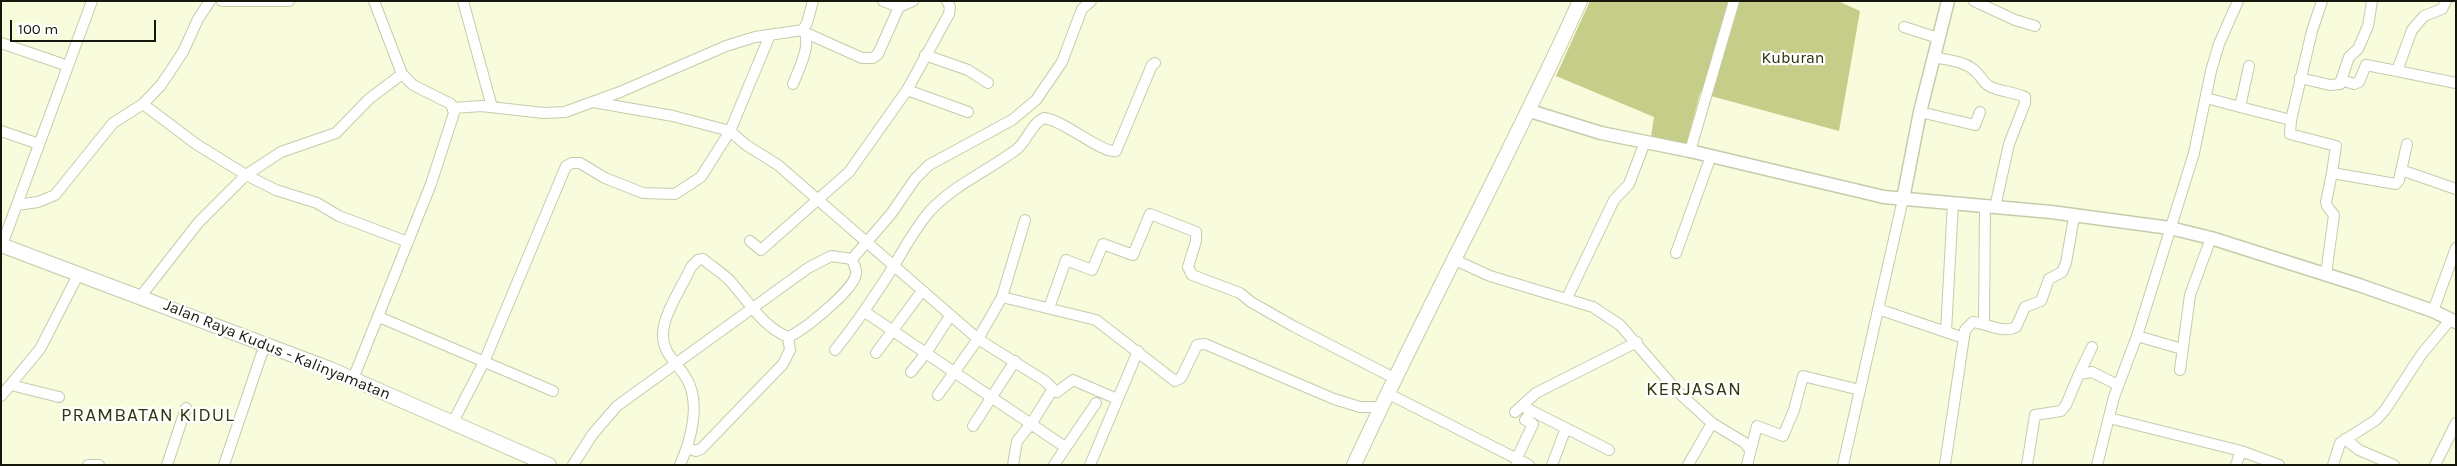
<!DOCTYPE html>
<style>
body{margin:0}
#map{position:relative;width:2457px;height:466px;overflow:hidden;background:#f8fcdc;font-family:Karla,sans-serif}
canvas{display:block}
.frame{position:absolute;inset:0;border:2px solid #17180d;pointer-events:none}
.scale{position:absolute;left:10px;top:20px;width:146px;height:22px;box-sizing:border-box;border:2px solid #17180d;border-top:0;padding-left:6px;font-size:15px;line-height:18px;white-space:nowrap;color:#17180d;-webkit-text-stroke:4px #fff;paint-order:stroke}
</style>
<div id="map">
<canvas width="2457" height="466"></canvas>
<div class="frame"></div>
<div class="scale">100 m</div>
</div>
<script>
const g = document.querySelector('canvas').getContext('2d');
g.lineJoin = 'round';
function fillPath(path, color) { g.fillStyle = color; g.fill(path, 'evenodd'); }
function trace(path, color, width, dash) { g.strokeStyle = color; g.lineWidth = width; g.lineCap = dash ? 'butt' : 'round'; g.setLineDash(dash || []); g.stroke(path); }
function drawText(font, color, halo, rows, align = 'center') {
  g.font = font + ' Karla,sans-serif'; g.lineWidth = 4.5; g.setLineDash([]); g.textBaseline = 'middle'; g.strokeStyle = halo; g.fillStyle = color; for (const [text, x, y, turn = 0] of rows) {
    g.save(); g.translate(x, y); g.rotate((+turn || 0) * Math.PI / 180); g.textAlign = isNaN(turn) ? turn : align; if (halo) g.strokeText(text, 0, 0); g.fillText(text, 0, 0); g.restore();
  }
}
fillPath(new Path2D(`
 M1590,1H1838L1860,11L1839,131L1700,93L1685,150L1650,143L1654,117L1556,76Z`), '#c5cd89');
const minor = new Path2D(`
 M222,1H289
 M463,1L492,107
 M883,1L899,7
 M1974,1L2015,20L2035,26
 M1904,27L1938,38
 M806,33L862,58H873L878,54L899,7L913,1
 M1,43L68,66
 M925,55L968,70L988,83
 M1933,57C1947,60 1967,61 1977,73C1982,78 1984,84 1991,87C2002,92 2014,92 2025,97V103L2009,144L1995,207
 M2397,71L2456,83
 M2300,78L2330,85L2340,84L2349,57L2358,49L2368,26L2372,1
 M2341,80L2354,84L2359,82L2366,65L2397,71L2412,30L2424,16L2442,9L2446,1
 M793,84C798,71 813,43 803,29
 M907,90L968,112
 M2206,98L2240,107L2249,66
 M593,102L673,116L730,131L746,145L778,165L978,339L1045,381L1053,389L1031,424L1065,447
 M143,104L196,144L246,175L276,190L317,203L339,216L408,242
 M2240,107L2291,120L2290,134L2336,146L2332,173L2396,184L2399,180L2407,144
 M454,108L481,106L544,113L565,112L620,92L726,46L755,37L803,30L807,23L813,1
 M1920,112L1975,125L1980,112
 M2291,120L2312,31L2322,1
 M1,131L39,144
 M1690,151L1734,1
 M2401,170L2456,189
 M1953,203L1946,332L1964,338
 M17,205L38,202L55,195L113,123L143,104L161,85L183,52L198,19L210,1
 M750,241L761,250L849,172L907,90L949,14L950,7L947,1
 M2,245L92,1
 M1676,253L1711,156
 M1455,260L1490,276L1593,307L1620,325L1678,392L1712,423L1745,443L1750,450
 M2326,274L2334,215L2327,206L2326,202L2332,173
 M141,296L198,223L246,175L281,152L336,133L369,99L402,74
 M1002,297L1025,220
 M1567,298L1614,200L1629,184L1645,142
 M1049,308L1066,260L1092,270L1103,244L1133,255L1150,214L1196,232V241L1188,267L1192,275L1240,293L1251,302L1293,326L1394,378
 M1878,309L1946,332
 M2433,311L2456,248
 M865,312L1031,424L1017,441L1013,465
 M379,317L553,391
 M1984,324L1985,206
 M2137,336L2182,349
 M835,350C856,324 874,297 892,269C904,249 915,228 930,211C955,184 988,171 1017,149C1027,141 1032,123 1044,118C1064,120 1102,154 1116,151L1152,65L1155,63
 M876,353L922,291
 M2180,370L2190,295L2211,238
 M911,372L926,353L950,316
 M2079,374L2092,347
 M353,379L431,184L454,113L451,104L413,85L402,74L374,1
 M11,385L59,397
 M1053,389L1057,392L1073,380L1117,399
 M1387,393L1529,465
 M938,395L978,339L1002,297L1096,320L1175,381L1181,378L1197,345L1205,344L1334,399L1360,407H1380
 M1,396L40,349L79,273
 M1522,406L1609,450
 M1515,412L1536,393L1637,342
 M2109,418L2241,451L2279,465
 M453,422L484,362L566,166L572,163H580L605,178L643,193L675,194L701,177L730,131L770,35
 M973,426L1015,361
 M2345,439L2359,450L2394,465
 M687,448L696,451L701,449L783,364L790,350L788,337
 M1516,460L1533,424L1525,420L1532,411
 M88,465H99
 M167,465L186,408
 M224,465L265,344
 M573,465L592,435L617,406L808,268L831,256L852,259L891,214L915,179L929,165L1012,120L1036,100L1062,62L1082,9L1091,1
 M680,465C691,440 702,401 685,376C676,362 662,352 663,334C663,314 683,286 691,267L698,260L703,259C712,267 723,273 731,282C748,301 763,327 788,337C803,331 854,290 856,274C857,269 853,263 852,259
 M1054,465L1096,403
 M1090,465L1138,351
 M1552,465L1566,428
 M1688,465L1712,423
 M1747,465L1757,426L1783,436L1794,410L1803,376L1860,390
 M1843,465L1903,199
 M1945,465L1965,330L1973,322C1986,323 2003,334 2016,327L2025,307L2041,301L2049,279L2062,272L2066,263L2074,217
 M2027,465L2035,415L2061,411L2066,405L2079,374L2092,372L2118,385
 M2097,465L2114,397L2137,336L2194,153L2211,71L2219,44L2238,1
 M2236,465L2241,451
 M2333,465L2340,443L2376,420L2385,410L2421,355L2450,320
 M2435,465L2456,423`);
const tertiary = new Path2D(`
 M1530,111L1601,133L1690,151L1884,197L2051,212L2170,228L2211,238L2359,285L2433,311L2456,322
 M1903,199L1920,112L1948,1`);
const secondary = new Path2D(`
 M1,245L330,369L549,465
 M1354,465C1426,308 1509,158 1580,1`);
trace(minor, '#c6cbab', 12);
trace(tertiary, '#c6cbab', 15);
trace(secondary, '#c6cbab', 16);
trace(minor, '#fff', 10);
trace(tertiary, '#fff', 12);
trace(secondary, '#fff', 14);
drawText('16px', '#2c2f07', '#fff', [
 ["Kuburan",1793,58]
]);
drawText('16px', '#17180d', '#fff', [
 ["Jalan Raya Kudus - Kalinyamatan",277,350,22]
]);
g.letterSpacing = '1px';
drawText('19px', '#33360e', '#fff', [
 ["KERJASAN",1694,390],
 ["PRAMBATAN KIDUL",148,416]
]);
g.letterSpacing = '0px';
</script>
